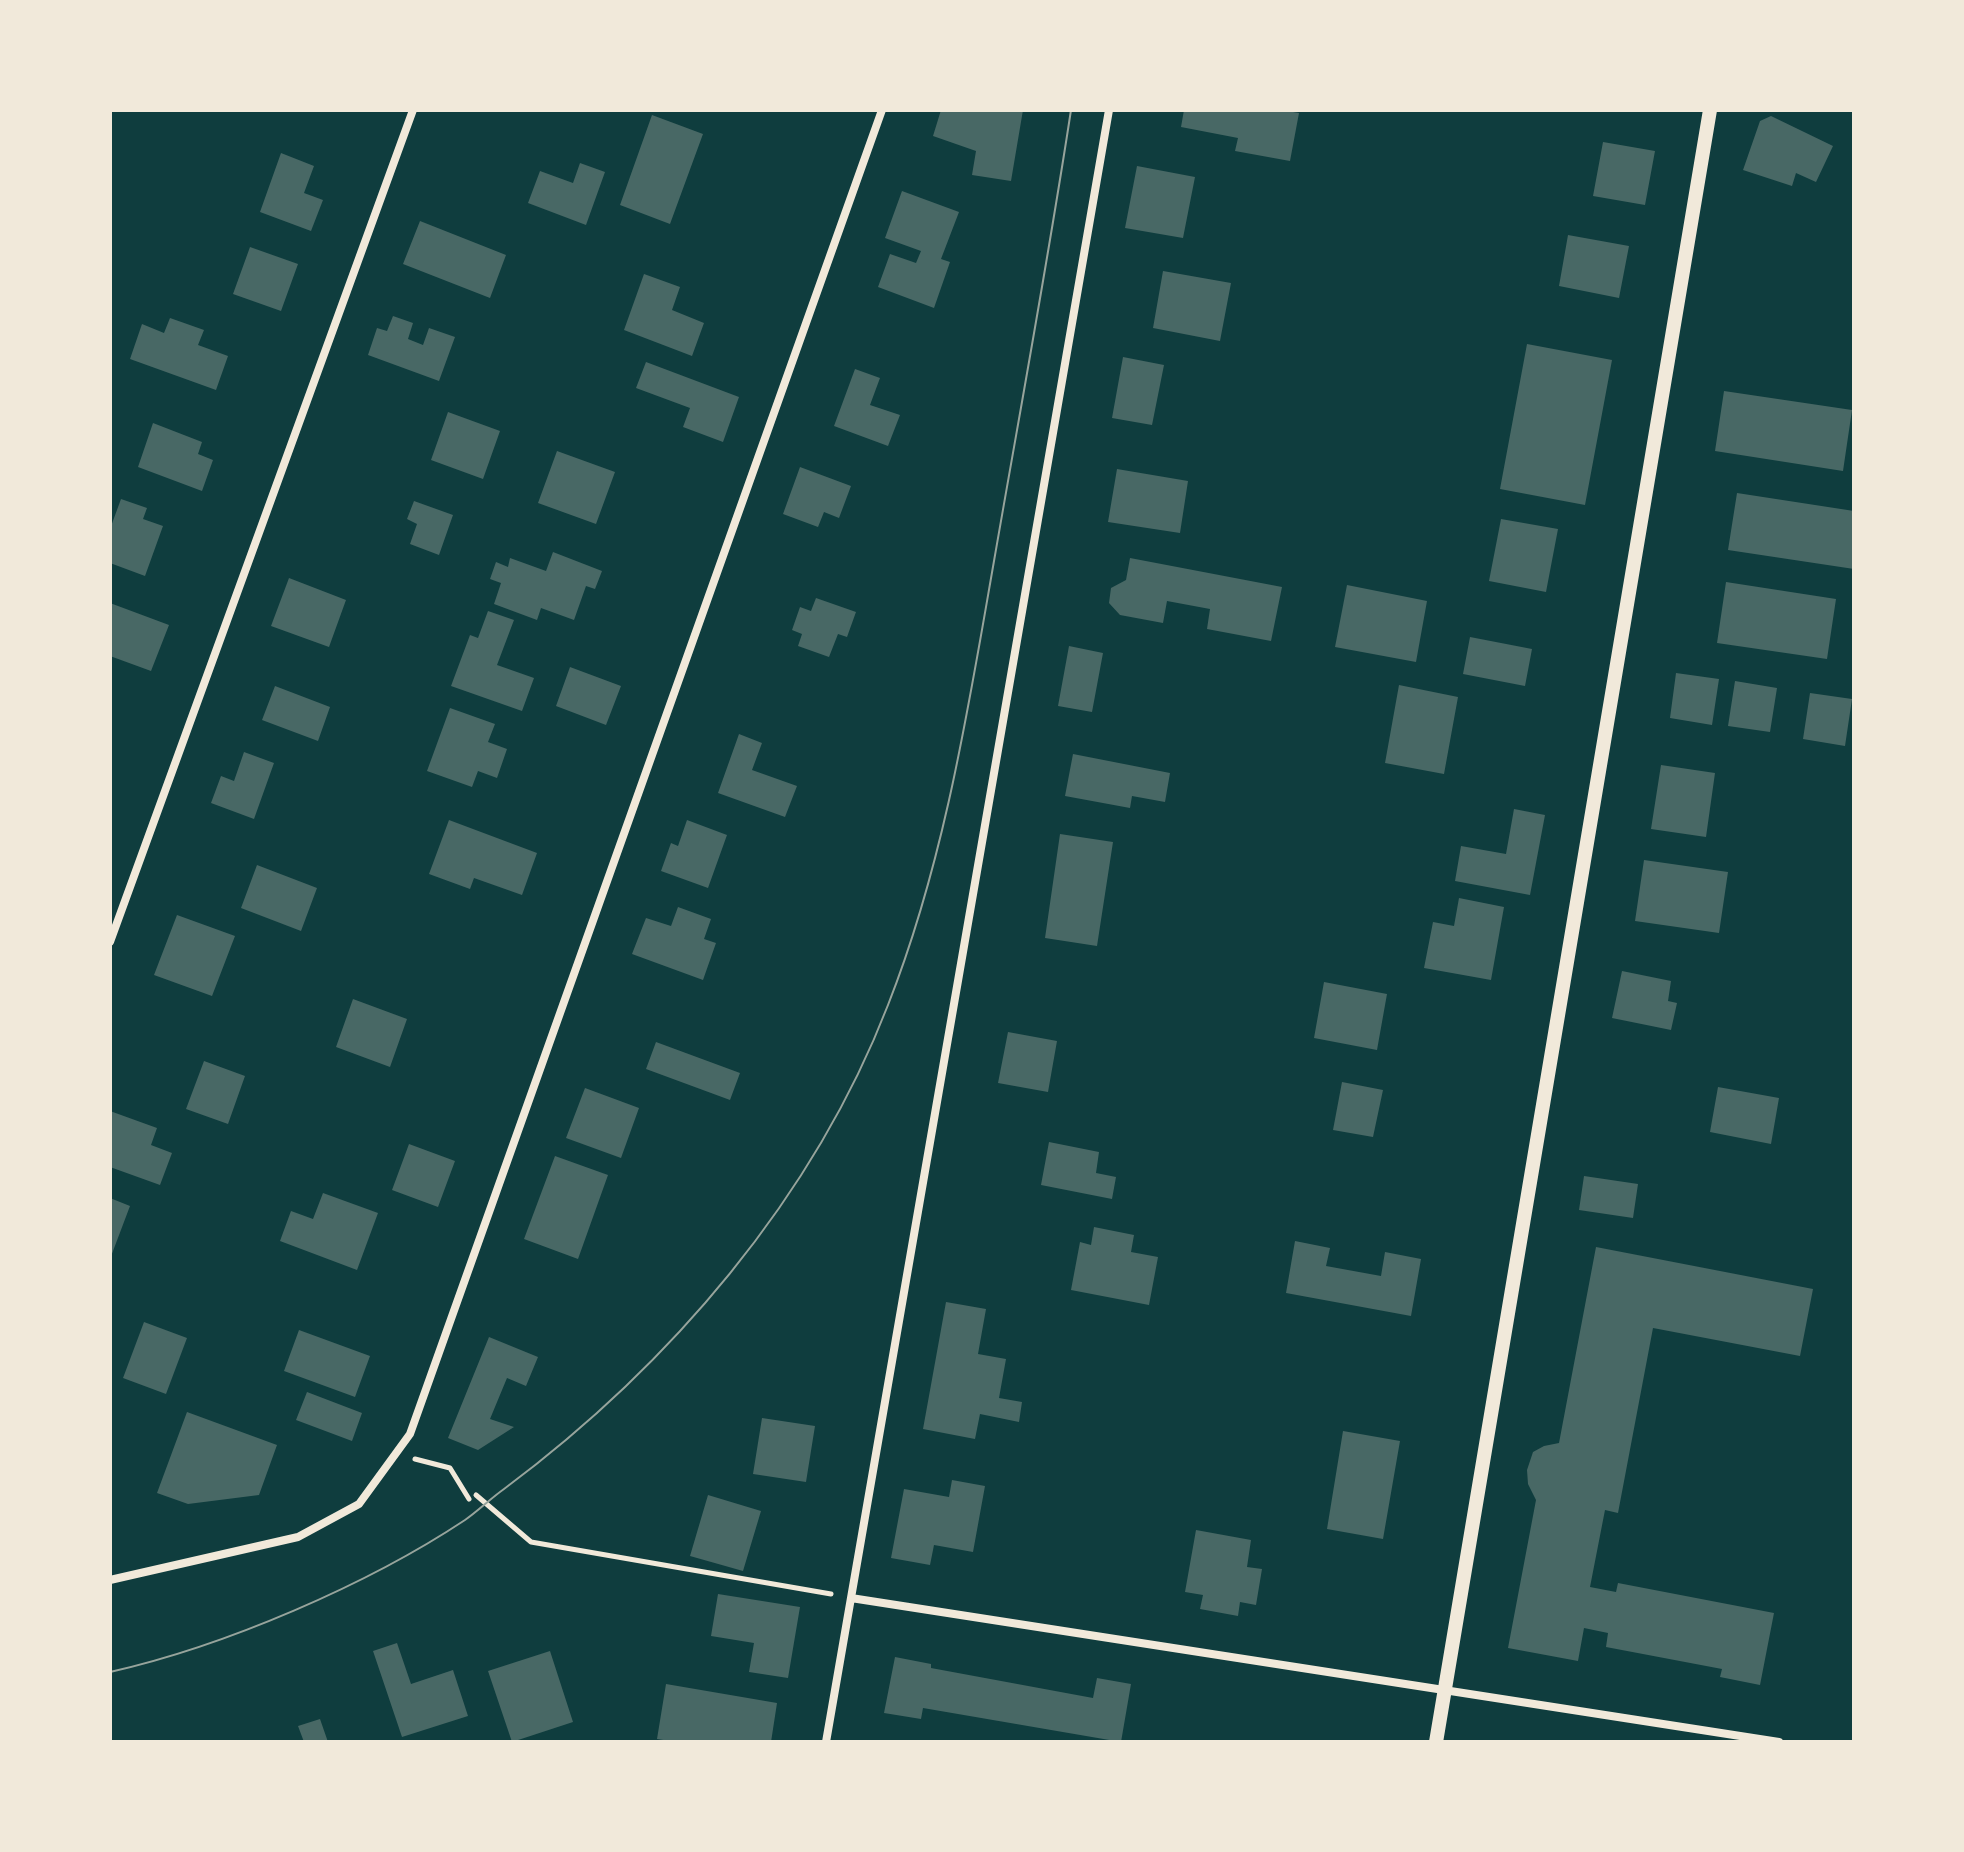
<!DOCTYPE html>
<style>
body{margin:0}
#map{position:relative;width:1964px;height:1852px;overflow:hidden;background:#0f3d3e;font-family:Raleway,sans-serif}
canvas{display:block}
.frame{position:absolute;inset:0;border:112px solid #f1e9da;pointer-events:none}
</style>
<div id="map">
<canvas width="1964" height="1852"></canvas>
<div class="frame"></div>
</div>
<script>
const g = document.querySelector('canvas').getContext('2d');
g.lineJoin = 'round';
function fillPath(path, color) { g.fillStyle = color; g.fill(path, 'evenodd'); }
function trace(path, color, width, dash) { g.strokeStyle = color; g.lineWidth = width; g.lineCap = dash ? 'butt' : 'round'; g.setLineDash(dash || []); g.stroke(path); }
fillPath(new Path2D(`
 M941,110H1023L1011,181L972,175L976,151L933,136Z
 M1184,110H1281L1299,113L1290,161L1235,151L1238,138L1181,127Z
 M652,115L703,134L670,224L620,205Z
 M1771,116L1833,146L1816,182L1796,173L1792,186L1743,170L1760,121Z
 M1603,142L1655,151L1645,205L1593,196Z
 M281,153L314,166L304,193L323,200L311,231L260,212Z
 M580,163L605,172L586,225L528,203L540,171L573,183Z
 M1137,166L1195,177L1183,238L1125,228Z
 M902,191L959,212L941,259L950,262L934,308L878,287L890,254L916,263L921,251L885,238Z
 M420,221L506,255L490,298L403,264Z
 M1568,235L1629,246L1619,298L1559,286Z
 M250,247L298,264L281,311L233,294Z
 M1163,271L1231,283L1220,341L1153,328Z
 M644,274L680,287L672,310L704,323L692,356L624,330Z
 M393,316L413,323L408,339L423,345L429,328L455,337L439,381L368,355L377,328L387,331Z
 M170,318L204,330L198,345L228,356L216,390L130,359L142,324L164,333Z
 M1527,344L1612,360L1585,505L1500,489Z
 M1123,357L1164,365L1152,425L1112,418Z
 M646,362L739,397L723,442L683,427L690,408L636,388Z
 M855,369L880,378L870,405L900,415L888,446L834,426Z
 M1724,391L1852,410L1843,471L1715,451Z
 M448,412L500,431L483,479L431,460Z
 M153,423L202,442L198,454L213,460L202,491L138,467Z
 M557,451L615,472L596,524L538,503Z
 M800,467L851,486L839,518L824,512L818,527L783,514Z
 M1117,469L1188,481L1180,533L1108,522Z
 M1737,493L1854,511V569L1728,550Z
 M121,499L147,508L143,519L163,526L145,576L110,563V529Z
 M414,501L453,515L439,555L410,544L417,524L407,519Z
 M1501,519L1558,529L1546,592L1489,581Z
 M553,552L602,571L595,589L586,586L574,620L541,608L537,620L494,604L501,583L490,579L496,562L508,567L510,558L546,571Z
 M1130,558L1282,587L1271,641L1207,629L1210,609L1167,601L1163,623L1120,615L1109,603L1111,588L1126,580Z
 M289,578L346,600L329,647L271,626Z
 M1726,582L1836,599L1827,659L1717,643Z
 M1347,585L1427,601L1416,662L1335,647Z
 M816,598L856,612L847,637L838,634L829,657L798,646L802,634L792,630L800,607L811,611Z
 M110,603L169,625L151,671L110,656Z
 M488,611L514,620L497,665L534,678L522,711L451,686L470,635L478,638Z
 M1470,637L1532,649L1525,686L1463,674Z
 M1069,646L1103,653L1092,712L1058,706Z
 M570,667L621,686L606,725L556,706Z
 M1676,673L1719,679L1712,725L1670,718Z
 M1735,681L1777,688L1770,732L1728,726Z
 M1399,685L1458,697L1444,774L1385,763Z
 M275,686L330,707L318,741L262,720Z
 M1810,693L1852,699L1845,746L1803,739Z
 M450,708L495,724L488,742L507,749L497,778L478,771L472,787L427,771Z
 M739,734L762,743L752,770L797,786L785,817L718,793Z
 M244,752L274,763L254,819L211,803L221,776L234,781Z
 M1073,754L1170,773L1165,802L1132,796L1130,808L1065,796Z
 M1661,765L1715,773L1706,837L1651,829Z
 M1514,809L1545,815L1530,895L1455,881L1461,846L1506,854Z
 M449,820L537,853L522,895L474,878L470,889L429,874Z
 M687,820L727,835L708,888L661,871L671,843L678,846Z
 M1060,834L1113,842L1097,946L1045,938Z
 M1644,860L1728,872L1719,933L1635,921Z
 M257,865L317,888L301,931L241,908Z
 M1459,898L1504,907L1491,980L1424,968L1433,922L1454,926Z
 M678,907L711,919L704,939L716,943L703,980L632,954L646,918L671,926Z
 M177,915L235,936L212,996L154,975Z
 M1622,971L1671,981L1668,1001L1677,1003L1671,1030L1612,1018Z
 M1324,982L1387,994L1377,1050L1314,1038Z
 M353,999L407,1019L390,1067L336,1047Z
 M1008,1032L1057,1041L1048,1092L998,1083Z
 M656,1042L740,1073L730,1100L646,1069Z
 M204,1061L245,1076L228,1124L186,1109Z
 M1342,1082L1383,1090L1373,1137L1333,1130Z
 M1718,1087L1779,1098L1771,1144L1710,1132Z
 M585,1088L639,1108L621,1158L566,1138Z
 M110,1111L157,1128L151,1145L172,1153L160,1185L110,1167Z
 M1049,1142L1099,1152L1096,1173L1116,1177L1112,1199L1041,1185Z
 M409,1144L455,1161L438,1207L392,1190Z
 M555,1156L608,1175L578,1259L524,1239Z
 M1584,1176L1638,1184L1633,1218L1579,1210Z
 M323,1193L378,1213L357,1270L280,1241L291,1211L313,1219Z
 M110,1198L130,1206L110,1259Z
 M1094,1227L1134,1235L1131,1252L1158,1257L1149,1305L1071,1290L1080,1242L1091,1245Z
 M1295,1241L1330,1248L1326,1266L1381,1276L1385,1252L1421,1259L1411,1316L1286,1293Z
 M1596,1247L1813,1289L1800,1356L1653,1328L1618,1513L1605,1510L1590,1587L1616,1592L1618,1583L1774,1613L1760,1685L1720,1677L1722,1669L1606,1647L1608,1633L1584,1628L1578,1661L1508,1648L1536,1500L1528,1484L1527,1470L1533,1452L1544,1446L1559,1443Z
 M946,1302L986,1309L978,1354L1006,1359L999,1398L1022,1402L1019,1422L980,1414L975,1439L923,1429Z
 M144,1322L187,1338L166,1394L123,1378Z
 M299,1330L370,1356L355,1397L284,1371Z
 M489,1337L538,1357L526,1386L507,1378L490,1419L514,1427L478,1450L448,1438Z
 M307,1392L362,1413L352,1441L296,1420Z
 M187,1412L277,1445L259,1495L188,1504L157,1493Z
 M762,1418L815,1426L806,1482L753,1474Z
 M1343,1431L1400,1441L1383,1539L1327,1529Z
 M952,1480L985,1486L973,1552L934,1545L930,1565L891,1558L904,1489L949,1497Z
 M708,1495L761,1511L743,1571L690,1556Z
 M1196,1530L1251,1540L1247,1567L1262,1569L1256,1605L1240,1602L1238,1616L1200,1609L1203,1595L1185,1592Z
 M718,1594L800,1607L788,1678L749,1672L754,1643L711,1636Z
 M397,1643L411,1684L453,1670L468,1716L402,1737L373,1651Z
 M550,1651L573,1722L512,1742L488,1671Z
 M895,1657L931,1664V1668L1093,1698L1097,1678L1131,1684L1121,1742L923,1708L921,1719L884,1713Z
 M666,1684L777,1703L771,1742H676L657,1739Z
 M320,1719L328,1742H304L298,1726Z`), '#486865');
trace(new Path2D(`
 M415,1459L450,1468L469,1499
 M476,1495L531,1542L831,1594`), '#f1e9da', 5);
trace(new Path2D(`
 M110,942L413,110
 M110,1580L298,1537L359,1504L410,1434L882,110
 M851,1598L1779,1742
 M826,1742L1109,110`), '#f1e9da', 8);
trace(new Path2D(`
 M1436,1742L1710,110`), '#f1e9da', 14);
trace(new Path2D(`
 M110,1672C225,1646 367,1585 465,1520C478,1511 490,1499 504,1489C669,1366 813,1199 888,1005C944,863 968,710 994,561C1020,411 1048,261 1071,110`), '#97a49c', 2);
</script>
